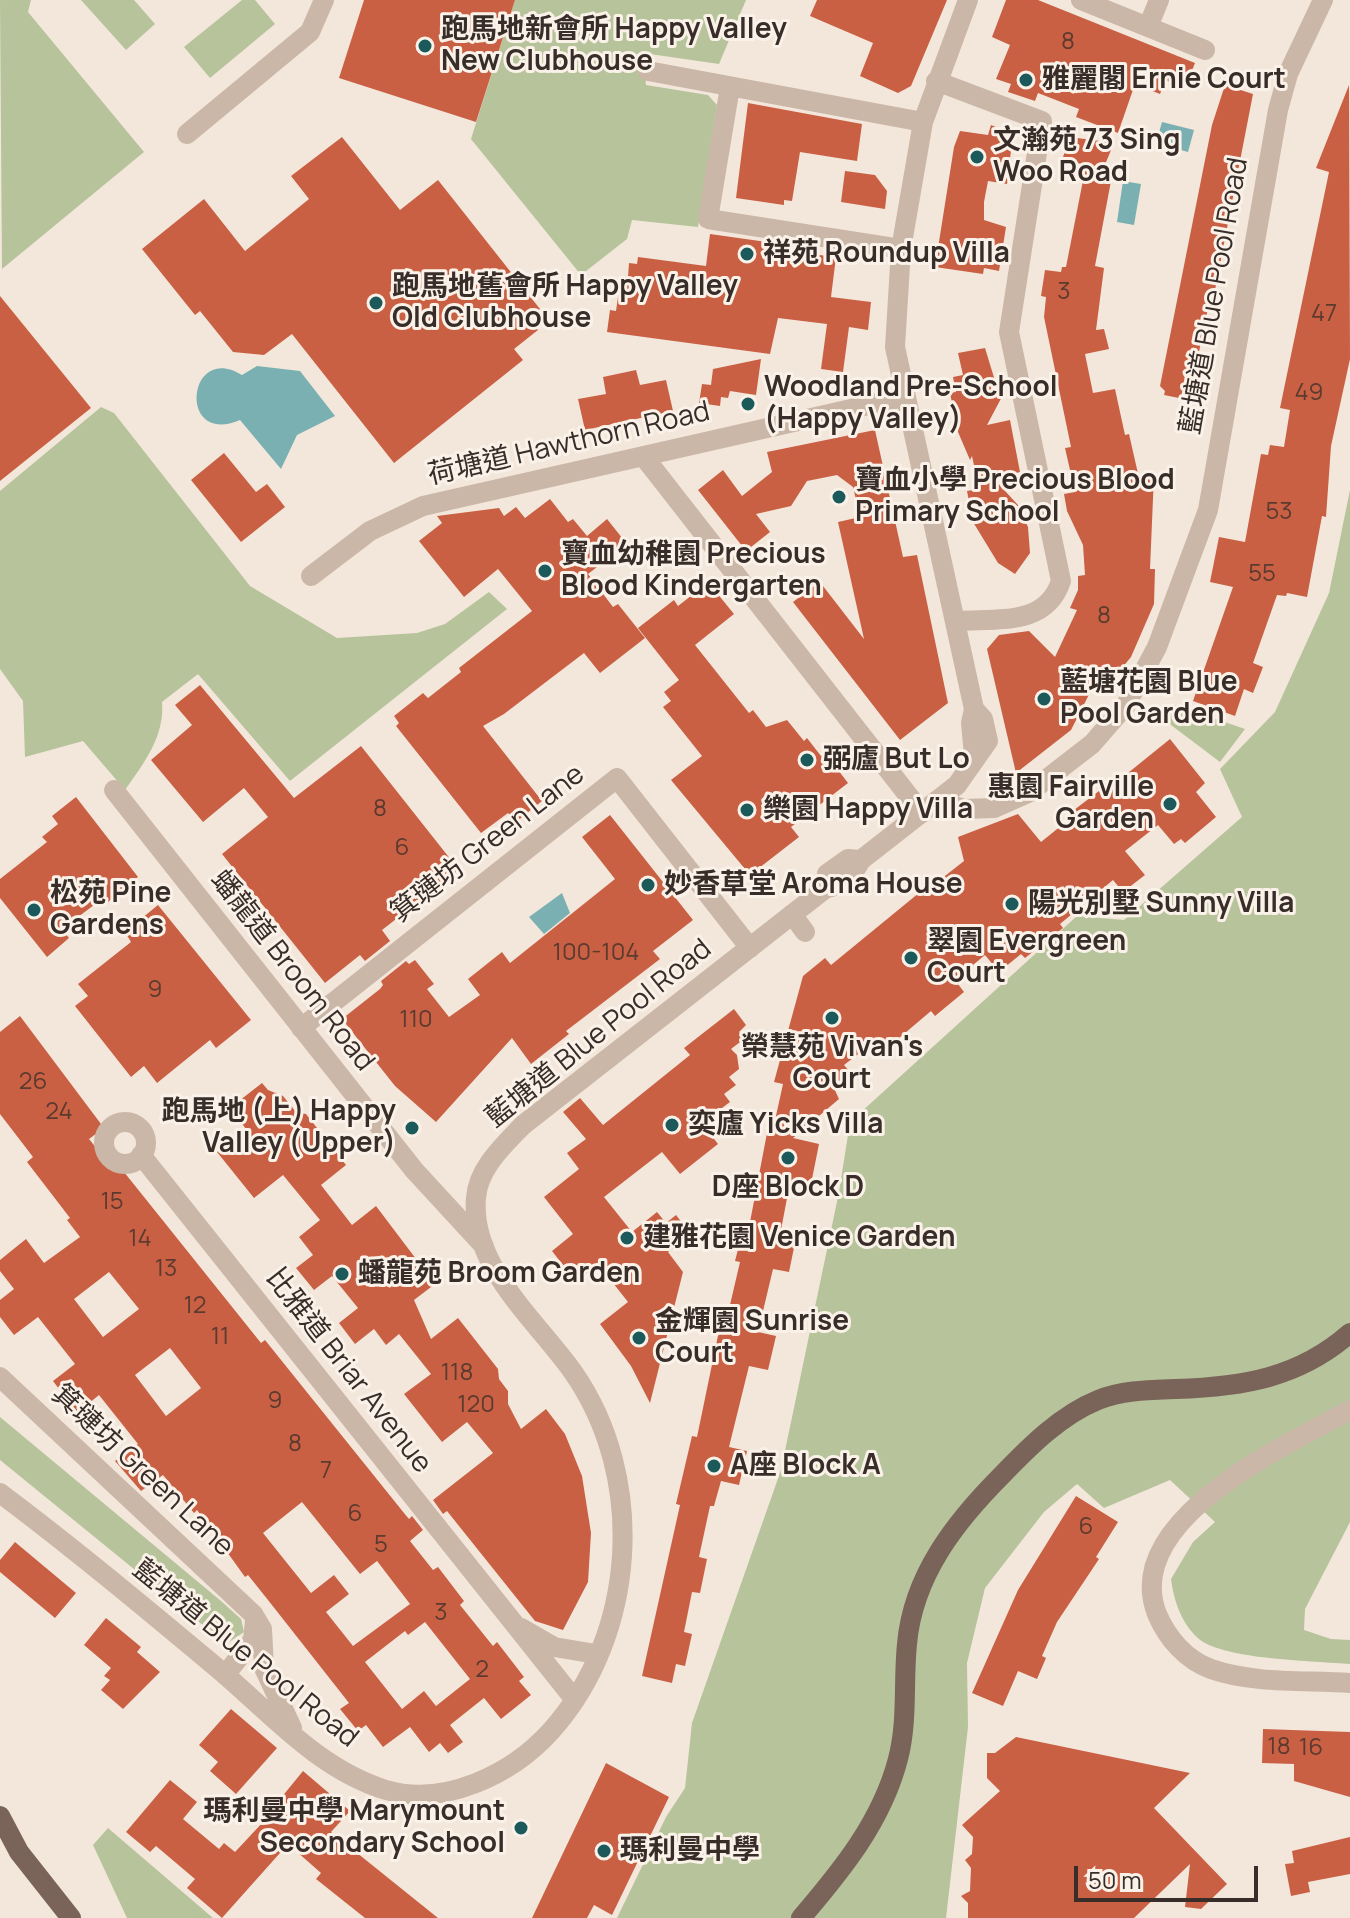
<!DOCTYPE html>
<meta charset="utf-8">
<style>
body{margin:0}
#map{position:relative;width:1350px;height:1918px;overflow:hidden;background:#f3e7dc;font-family:Manrope,sans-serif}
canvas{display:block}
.scale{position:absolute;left:1074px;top:1866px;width:184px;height:36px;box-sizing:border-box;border:4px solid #382d28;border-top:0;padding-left:10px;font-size:24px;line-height:28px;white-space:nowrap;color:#382d28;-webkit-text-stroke:6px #faf2e9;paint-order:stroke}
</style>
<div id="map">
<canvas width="1350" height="1918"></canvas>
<div class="scale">50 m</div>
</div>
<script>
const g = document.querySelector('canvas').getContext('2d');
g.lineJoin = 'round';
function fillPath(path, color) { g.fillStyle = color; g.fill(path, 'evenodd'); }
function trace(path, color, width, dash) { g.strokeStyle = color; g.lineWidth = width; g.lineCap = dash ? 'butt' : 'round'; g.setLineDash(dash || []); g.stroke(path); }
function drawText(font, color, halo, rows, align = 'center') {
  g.font = font + ' Manrope,"Noto Sans TC",sans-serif'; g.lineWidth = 6; g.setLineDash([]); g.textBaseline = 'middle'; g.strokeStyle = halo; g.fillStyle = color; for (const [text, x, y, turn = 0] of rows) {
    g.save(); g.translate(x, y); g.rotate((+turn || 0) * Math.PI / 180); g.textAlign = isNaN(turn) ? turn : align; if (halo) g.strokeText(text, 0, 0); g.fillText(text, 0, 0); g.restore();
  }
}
fillPath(new Path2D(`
 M0,0H31L28,12L144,152L2,269Z
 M81,0H134L155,24L126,50Z
 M242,0H255L275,24L210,78L184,47Z
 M515,0H746L719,64L643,53L646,85L708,95L717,105L698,227L632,220L627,239L581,275L471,139Z
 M101,407L114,413L250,586L337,638L417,633L445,624L489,592L507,609L290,781L198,674L162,702C165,736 144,763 125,790L83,741L25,757L23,701L0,669V491Z
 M1350,490V1522L1305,1609L1304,1630L1331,1639L1350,1640V1664C1316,1661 1225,1660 1199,1639C1181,1623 1174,1601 1171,1579L1193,1542L1215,1522L1170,1480L1104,1508L1077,1484L1044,1512L985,1588L967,1663L968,1727L946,1918H617L666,1817L685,1788L692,1723L781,1470L839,1192L850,1122L1077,916L1124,920L1242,817L1220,769L1275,712L1329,593Z
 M1172,704L1245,729L1220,762L1167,722Z
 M0,1417L221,1601L241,1619L244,1632L226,1644L0,1460Z
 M108,1828L213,1918H127L93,1845Z`), '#b7c39b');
fillPath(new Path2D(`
 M1162,122L1194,130L1188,152L1156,143Z
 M1123,181L1141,184L1134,225L1117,222Z
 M257,366L300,371L335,416L297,435L281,469L240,420C177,447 187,341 242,375Z
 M562,893L570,913L544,934L529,917Z`), '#7ab0b1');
fillPath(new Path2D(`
 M364,0H515L476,122L339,78Z
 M817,0H947L911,86L898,93L860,76L873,43L810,16Z
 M1006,0H1038L1195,63L1185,88L1165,80L1160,94L1135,84L1118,133L1076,117L1079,109L1038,93L1035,101L1008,92L1011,84L996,79L1010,45L992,37Z
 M1225,85L1253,94L1215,290L1212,289L1189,400L1164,395L1165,391L1160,386L1212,125Z
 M1349,85L1350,359L1331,446L1326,517L1322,516L1307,597L1287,593L1286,596L1277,595L1253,663L1263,667L1253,693L1244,689L1235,716L1193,701L1233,587L1210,582L1219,537L1245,542L1261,454L1268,455L1270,445L1284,447L1290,410L1280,408L1329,172L1316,168Z
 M748,103L862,124L857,161L800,152L792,201L784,200V205L736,198Z
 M991,125L1013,134L1007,184L988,181L984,202V220L1006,227L999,271L984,268L983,274L935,267L954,147L960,131L988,135Z
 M342,137L400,210L438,180L540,309L528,318L538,330L514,349L523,360L394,463L292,334L264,355L233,352L200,311L195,315L142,249L204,199L245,251L309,199L291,176Z
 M1070,137L1114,143L1099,179L1111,181L1095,266L1104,268L1096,330L1104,329L1109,349L1085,354L1093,393L1115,389L1125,435L1129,434L1139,478L1154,475L1150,569H1155L1154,604L1131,657L1117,674L1102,669L1071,730L1016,773L987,649L999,635L1029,631L1055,657L1077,610L1070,608L1078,590V576L1085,575L1083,545L1067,511L1064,494L1075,492L1065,448L1071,447L1044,317L1046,297L1041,296L1045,270L1061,272L1062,267H1066L1086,165L1062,160Z
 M845,171L875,175L887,191L885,209L841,202Z
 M710,234L788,245L787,251L836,257L831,297L871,302L868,330L849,327L843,372L821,369L827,324L778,318L770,354L607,332L610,310L616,311L621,276L628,277L629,263L637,264L638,257L706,266Z
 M0,296L91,408L0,481Z
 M985,348L996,384L1005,391L987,425L1010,420L1020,472L994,479L1018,505L1028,527L1030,553L1015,574L998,563L973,522L967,491L979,489L972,456L970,460L958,432L950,393L956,392L953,377L963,375L958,353Z
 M761,359L756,395L730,391L728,398L721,397L720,406L699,403L702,384L711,385L713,369Z
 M636,370L640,385L666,380L673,411L585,430L578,399L606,394L603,377Z
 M875,430L903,557L917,555L948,703L900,740L793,602L814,586L818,591L823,586L864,639L838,522L860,517L853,487L837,475L807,481L791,506L756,514L770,532L746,551L698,490L723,470L742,496L772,472L767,452Z
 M224,453L256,492L267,484L285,507L241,542L191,480Z
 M550,499L568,522L573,519L587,536L607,519L627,544L588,574L613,607L618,604L645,638L600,673L584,653L504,714L483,726L542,801L516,822L508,813L481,833L396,726L399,723L394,716L423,693L428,698L461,672L459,668L532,611L498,569L464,597L419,541L442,523L437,516L499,508L504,516L516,507L525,518Z
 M705,585L709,590L712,587L734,614L695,645L749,713L753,710L766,727L787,720L804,741L807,738L821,756L825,753L848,783L791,827L799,837L750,875L671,780L702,756L663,707L671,701L664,692L679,680L638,628L674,600L678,606Z
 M200,685L294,798L361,746L459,870L382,930L390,941L365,961L360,955L325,983L222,854L268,817L244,788L203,822L151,760L192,725L175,705Z
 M1170,739L1205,783L1196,792L1216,817L1185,843L1181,839L1174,844L1158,825L1125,851L1145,875L1123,892L1113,880L1060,924L1063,928L1025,958L1021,954L999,972L985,955L955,980L964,992L935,1016L931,1011L885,1050L866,1048L844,1065L850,1072L833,1086L839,1099L793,1138L819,1144L811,1184L793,1181L788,1193L781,1230L797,1233L789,1272L773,1269L758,1332L776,1336L768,1370L749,1366L729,1447L747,1451L739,1485L721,1481L714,1506H710L699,1557L707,1559L700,1593L692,1592L684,1632L692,1634L685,1666L676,1664L672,1683L642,1676L680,1505L676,1504L692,1436L697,1437L721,1321L726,1322L740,1262L735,1261L745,1222H750L767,1133L772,1134L783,1084L774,1082L803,976L825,958L831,965L925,888L927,890L964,861L958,837L1018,814L1041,842L1077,813L1074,810L1099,791L1102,794Z
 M76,797L138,877L102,907L98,902L62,929L69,938L47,957L0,898V879L47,842L42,837L58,824L52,816Z
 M610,815L693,920L653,951L660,959L566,1031L569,1034L531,1064L512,1038L436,1122L395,1086L342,1019L380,989L383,985L381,981L406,961L409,964L415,960L434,984L427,989L449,1017L480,995L468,979L502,952L510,963L615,879L582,837Z
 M158,905L251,1020L216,1048L210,1040L157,1083L144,1066L131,1077L75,1006L88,996L78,984L131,942L125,932Z
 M734,1009L746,1025L739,1032L744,1039L731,1049L737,1055L739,1069L729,1077L736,1085L724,1094L730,1102L702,1123L718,1144L680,1174L662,1152L604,1197L632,1232L657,1212L666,1223L676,1215L691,1234L668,1252L683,1272L650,1403L631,1366L600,1324L628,1302L598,1264L576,1282L552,1251L573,1234L544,1197L579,1169L567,1153L586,1139L563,1112L580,1098L603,1125L690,1055L684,1048Z
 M20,1016L104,1128L89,1139L115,1171L120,1167L261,1343L265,1340L404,1513L409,1519L412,1516L423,1530L410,1541L433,1570L438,1567L464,1601L460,1605L493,1646L497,1642L524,1677L519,1681L531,1695L501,1719L484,1698L450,1725L463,1742L448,1753L440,1743L429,1752L410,1727L383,1747L366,1725L358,1731L340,1709L349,1703L268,1600L248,1575L245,1577L197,1510L194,1513L163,1475L141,1491L115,1461L138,1444L99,1395L77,1413L53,1381L75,1364L38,1317L14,1335L0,1317V1300L14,1289L0,1271V1260L26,1239L44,1263L80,1237L67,1220L70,1218L27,1162L33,1157L0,1114V1032ZM109,1272L139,1309L103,1337L74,1299ZM170,1348L201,1388L166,1416L135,1375ZM302,1502L360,1574L377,1561L410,1604L353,1646L326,1612L349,1594L334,1575L311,1593L263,1533ZM425,1622L470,1679L436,1706L424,1691L402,1709L365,1662L405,1631L408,1635Z
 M262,1083L268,1090L283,1096L296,1112L306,1114L346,1165L321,1185L352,1225L376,1206L435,1284L414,1300L431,1339L458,1318L498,1369L499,1379L508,1391V1404L521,1429L546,1409L565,1434L582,1476L591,1533L588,1582L563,1630L535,1621L447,1511L443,1514L433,1500L493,1453L467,1422L442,1442L404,1394L431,1374L399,1334L386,1345L374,1329L355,1344L339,1323L358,1308L332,1276L314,1290L296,1268L313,1255L299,1237L320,1220L283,1175L254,1198L217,1152L246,1129L230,1108Z
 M1076,1496L1118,1522L1096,1557L1099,1559L1057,1622L1042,1656L1046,1658L1037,1679L1018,1671L1003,1706L972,1693L1018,1590Z
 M15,1542L76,1593L55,1618L0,1572V1560Z
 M106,1618L141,1647L137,1652L160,1672L123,1709L101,1690L110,1680L104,1676L111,1668L84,1645Z
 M231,1709L277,1748L236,1794L210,1771L218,1762L199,1745Z
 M1263,1729L1350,1732V1797L1294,1781V1764L1262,1763Z
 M1016,1737L1190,1773L1154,1808L1227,1884L1201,1909L1185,1907L1190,1864L1134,1918H968V1903L961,1896L970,1891L971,1868L965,1860L972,1854L973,1837L962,1825L1000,1791L987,1778V1753H995Z
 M606,1763L669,1797L612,1915L594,1905L587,1918H532Z
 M303,1771L350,1811L331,1832L438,1918H365L316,1879L321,1873L288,1844L222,1918L187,1888L195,1879L156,1846L150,1852L126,1832L170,1780L197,1802L183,1819L219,1849L224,1843L235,1852L278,1806L276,1804Z
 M1350,1837V1874L1308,1882L1310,1892L1291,1896L1285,1864L1294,1863L1292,1851Z`), '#ca6043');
trace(new Path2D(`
 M968,0L923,122L901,249L895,347L974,709L971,723L974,756
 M1081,0L1205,50
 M1148,27L1159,0
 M648,71L923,122
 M936,81L1042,121L1009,332L1061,581C1046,627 997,618 957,621
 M730,87L708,219L901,249
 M187,134L310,32L324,0
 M644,457L922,813
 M311,576L370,531L423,506L904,397
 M114,790L414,1170L484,1246
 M939,801L964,809L994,808L1030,792L1092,744L1126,705L1157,647L1208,510L1278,110L1288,74L1323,0
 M826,888L827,874L848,859L861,860
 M792,914L805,932
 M301,1028L617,778L750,948
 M104 1143a21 21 0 1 1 42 0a21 21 0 1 1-42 0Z
 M141,1155L575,1700
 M0,1377L253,1614L262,1629L264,1668L292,1728
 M1350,1410C1287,1445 1120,1520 1157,1614C1167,1638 1186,1660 1211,1669C1254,1684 1305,1680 1350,1683
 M0,1493C76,1550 149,1611 222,1672C272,1715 320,1770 386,1790C445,1807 512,1774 551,1731C637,1635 647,1478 573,1372C538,1322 470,1266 476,1198C478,1168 504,1145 523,1125L826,888C841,886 854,874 861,860L957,785L988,741L983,719L974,709
 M521,1628L554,1647L596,1654
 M225,1675L253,1640L255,1621`), '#cbb7a7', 20);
trace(new Path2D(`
 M0,1816L19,1852L71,1918
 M801,1918C842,1870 882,1821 898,1759C908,1721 903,1683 907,1644C913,1575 956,1521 1003,1474C1030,1446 1061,1415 1098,1400C1123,1390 1150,1390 1176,1389C1242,1387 1299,1378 1350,1333`), '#7a6359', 20);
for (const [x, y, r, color] of [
 [425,46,8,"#1c595b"],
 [1026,80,8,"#1c595b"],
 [977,157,8,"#1c595b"],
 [747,254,8,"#1c595b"],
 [376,303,8,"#1c595b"],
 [748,404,8,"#1c595b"],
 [839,497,8,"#1c595b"],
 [545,571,8,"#1c595b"],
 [1044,699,8,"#1c595b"],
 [807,760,8,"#1c595b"],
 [1170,804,8,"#1c595b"],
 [747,810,8,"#1c595b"],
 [648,885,8,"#1c595b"],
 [1012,904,8,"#1c595b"],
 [34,910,8,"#1c595b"],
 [911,958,8,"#1c595b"],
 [832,1018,8,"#1c595b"],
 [672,1125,8,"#1c595b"],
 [412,1128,8,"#1c595b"],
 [788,1158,8,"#1c595b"],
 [627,1238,8,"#1c595b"],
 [342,1274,8,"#1c595b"],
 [639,1338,8,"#1c595b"],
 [714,1466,8,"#1c595b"],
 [521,1828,8,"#1c595b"],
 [604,1851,8,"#1c595b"]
]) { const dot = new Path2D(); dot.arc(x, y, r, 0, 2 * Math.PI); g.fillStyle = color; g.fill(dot); trace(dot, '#faf2e9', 3); }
drawText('24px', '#5c3a2f', null, [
 ["8",1068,42],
 ["3",1064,292],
 ["47",1324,314],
 ["49",1309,393],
 ["53",1279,512],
 ["55",1262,574],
 ["8",1104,616],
 ["8",380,809],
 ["6",402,848],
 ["100-104",596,953],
 ["9",155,990],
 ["110",416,1020],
 ["26",33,1082],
 ["24",59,1112],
 ["15",112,1202],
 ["14",140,1239],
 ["13",166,1269],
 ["12",195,1306],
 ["11",220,1337],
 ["118",457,1373],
 ["9",275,1401],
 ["120",476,1405],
 ["8",295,1444],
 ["7",326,1471],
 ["6",355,1514],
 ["6",1086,1527],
 ["5",381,1545],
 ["3",441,1613],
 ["2",482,1670],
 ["18",1279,1747],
 ["16",1311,1748]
]);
drawText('bold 28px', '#382d28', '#faf2e9', [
 ["跑馬地新會所 Happy Valley",441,30],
 ["New Clubhouse",441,62],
 ["雅麗閣 Ernie Court",1042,80],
 ["文瀚苑 73 Sing",993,141],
 ["Woo Road",993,173],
 ["祥苑 Roundup Villa",763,254],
 ["跑馬地舊會所 Happy Valley",392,287],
 ["Old Clubhouse",392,319],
 ["Woodland Pre-School",764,388],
 ["(Happy Valley)",764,420],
 ["寶血小學 Precious Blood",855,481],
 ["Primary School",855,513],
 ["寶血幼稚園 Precious",561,555],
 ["Blood Kindergarten",561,587],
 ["藍塘花園 Blue",1060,683],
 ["Pool Garden",1060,715],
 ["弼廬 But Lo",823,760],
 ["惠園 Fairville",1154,788,"right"],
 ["Garden",1154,820,"right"],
 ["樂園 Happy Villa",763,810],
 ["妙香草堂 Aroma House",664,885],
 ["松苑 Pine",50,894],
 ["Gardens",50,926],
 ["陽光別墅 Sunny Villa",1028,904],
 ["翠園 Evergreen",927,942],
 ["Court",927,974],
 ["榮慧苑 Vivan's",832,1048,"center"],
 ["Court",832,1080,"center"],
 ["跑馬地 (上) Happy",396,1112,"right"],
 ["Valley (Upper)",396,1144,"right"],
 ["奕廬 Yicks Villa",688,1125],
 ["D座 Block D",788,1188,"center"],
 ["建雅花園 Venice Garden",643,1238],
 ["蟠龍苑 Broom Garden",358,1274],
 ["金輝園 Sunrise",655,1322],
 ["Court",655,1354],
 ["A座 Block A",730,1466],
 ["瑪利曼中學 Marymount",505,1812,"right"],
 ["Secondary School",505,1844,"right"],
 ["瑪利曼中學",620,1851]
], 'left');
drawText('28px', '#382d28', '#faf2e9', [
 ["藍塘道 Blue Pool Road",1215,296,-80],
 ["荷塘道 Hawthorn Road",569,444,-13],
 ["箕璉坊 Green Lane",488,844,-38],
 ["蟠龍道 Broom Road",292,971,52],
 ["藍塘道 Blue Pool Road",599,1034,-39],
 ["比雅道 Briar Avenue",348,1371,52],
 ["箕璉坊 Green Lane",142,1471,43],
 ["藍塘道 Blue Pool Road",245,1654,39]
]);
</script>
